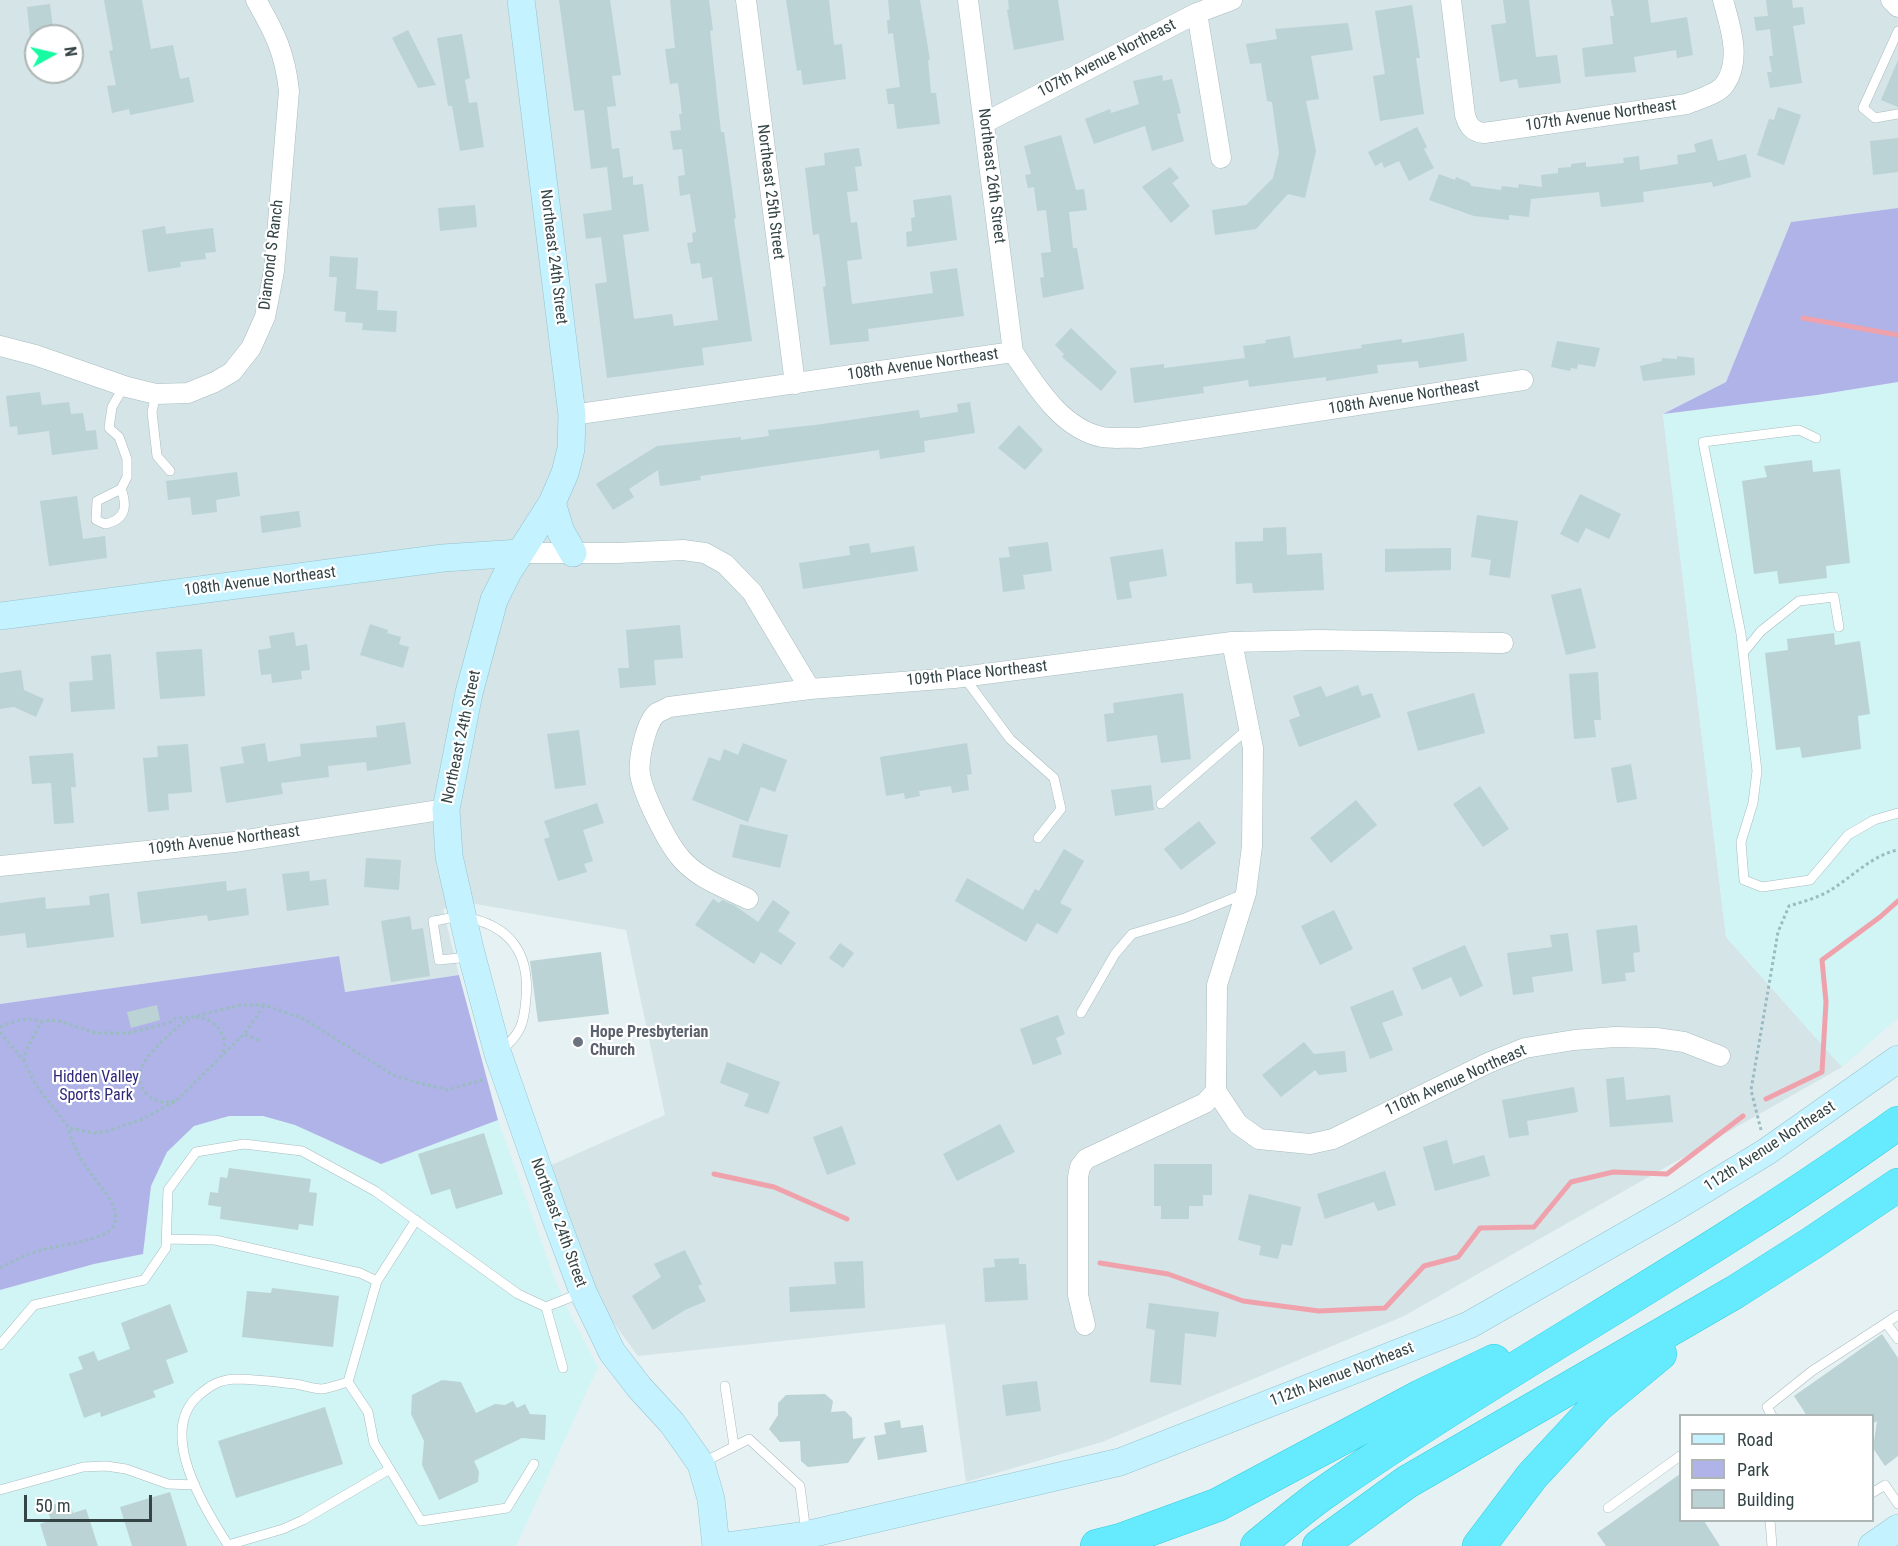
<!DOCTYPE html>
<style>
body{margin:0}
#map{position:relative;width:1898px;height:1546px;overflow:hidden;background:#e6f1f3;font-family:"Roboto Condensed",sans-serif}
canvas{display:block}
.legend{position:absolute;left:1679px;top:1414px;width:195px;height:108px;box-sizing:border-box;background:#fff;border:2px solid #aeb5b5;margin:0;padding:8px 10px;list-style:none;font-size:18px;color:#354546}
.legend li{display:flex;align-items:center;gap:12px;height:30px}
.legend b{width:30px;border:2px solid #aeb5b5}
.north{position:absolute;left:24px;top:24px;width:60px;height:60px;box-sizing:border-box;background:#fff;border:2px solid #aeb5b5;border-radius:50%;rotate:82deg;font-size:16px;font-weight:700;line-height:24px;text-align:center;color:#354546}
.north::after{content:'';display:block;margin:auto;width:21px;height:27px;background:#16fba2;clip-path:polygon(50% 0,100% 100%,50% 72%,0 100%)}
.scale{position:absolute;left:24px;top:1495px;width:128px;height:27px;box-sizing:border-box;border:3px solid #354546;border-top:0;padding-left:8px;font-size:18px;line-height:21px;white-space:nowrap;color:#354546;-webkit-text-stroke:4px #fff;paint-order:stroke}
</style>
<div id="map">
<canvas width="1898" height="1546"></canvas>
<ul class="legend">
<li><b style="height:8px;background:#c5f2ff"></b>Road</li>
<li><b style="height:16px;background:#afb3e8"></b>Park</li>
<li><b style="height:16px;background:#bbd3d5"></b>Building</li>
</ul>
<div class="north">N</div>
<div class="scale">50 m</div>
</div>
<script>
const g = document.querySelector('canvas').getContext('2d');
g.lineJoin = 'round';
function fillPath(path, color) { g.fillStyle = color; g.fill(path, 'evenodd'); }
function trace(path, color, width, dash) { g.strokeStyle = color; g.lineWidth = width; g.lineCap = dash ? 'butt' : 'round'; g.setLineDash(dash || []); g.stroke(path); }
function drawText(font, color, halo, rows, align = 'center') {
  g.font = font + ' "Roboto Condensed",sans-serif'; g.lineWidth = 4.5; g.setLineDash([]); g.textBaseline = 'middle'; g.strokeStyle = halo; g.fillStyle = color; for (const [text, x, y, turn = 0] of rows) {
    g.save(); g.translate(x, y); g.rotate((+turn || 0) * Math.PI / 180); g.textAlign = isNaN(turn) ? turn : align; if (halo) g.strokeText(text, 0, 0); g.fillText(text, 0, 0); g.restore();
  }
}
fillPath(new Path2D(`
 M0,0H1898V208L1791,222L1726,382L1663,414L1726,937L1842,1067L1404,1316L1102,1442L966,1482L945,1324L638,1356L596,1299L549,1166L665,1115L626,930L470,903L443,909L459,975L344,992L338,956L0,1004ZM36,36H72V72H36Z`), '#d4e4e7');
fillPath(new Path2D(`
 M1898,382V1018L1842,1067L1726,937L1663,414L1817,395Z
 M229,1116H263L295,1125L381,1164L498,1120L554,1277L569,1312L598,1367L516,1546H0V1290L94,1264L143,1254L151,1186L167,1152L194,1126Z`), '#d1f4f5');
fillPath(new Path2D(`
 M1898,208V382L1817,395L1663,414L1726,382L1791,222Z
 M339,956L345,992L459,975L498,1120L381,1164L295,1125L263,1116H229L194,1126L167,1152L151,1186L143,1254L94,1264L0,1290V1004Z`), '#afb3e8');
trace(new Path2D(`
 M1803,318L1898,335
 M1766,1099L1822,1072L1826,1002L1822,960L1880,917L1898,901
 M714,1174L774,1187L847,1219
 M1100,1263L1168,1274L1243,1301L1319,1311L1385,1308L1424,1266L1458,1257L1480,1228L1534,1227L1571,1182L1613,1172L1667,1174L1743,1116`), '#f0a2ac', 5);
fillPath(new Path2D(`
 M104,0H142L151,49L173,45L180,79L189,77L194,102L130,115L129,109L112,113L107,86L116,85L109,51L113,50Z
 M559,0H610L621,75L612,76L616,106L607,107L612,149L619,148L623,178L633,176V185L643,184L649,231L623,235L634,319L672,314L674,326L718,320L712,277L702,279L700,263L691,264L687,243L693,242L692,233L696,232L690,194L680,196L678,176L685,175L682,149L673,150L670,131L681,130L679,114H682L678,83L670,84L665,49L675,48L670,0H709L713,30L710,31L721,132H724L736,218L734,219L752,341L702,348L704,365L607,378L595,284L607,282L601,237L586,239L583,214L612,210L607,167L591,169L584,110L574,111Z
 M786,0H829L834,45L842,44L846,79L803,85L801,70L797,71Z
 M888,0H920L930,60H928L931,93H936L940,124L897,129L894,104H888L886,89L900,87L893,33L888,34L887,20H890Z
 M1008,0H1058L1064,40L1014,50L1007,10L1009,9Z
 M1503,0H1529L1536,57L1557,55L1561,83L1519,88L1517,79L1500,82L1491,25L1506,23Z
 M1611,0H1648L1651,23L1687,17L1693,55L1677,58L1676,50L1634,57L1636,72L1585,77L1582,48L1613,44L1610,16H1614Z
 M1766,0H1792L1793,8L1803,7L1805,24L1793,26L1802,83L1770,88L1767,72H1772L1769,56H1773L1770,29L1756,31L1754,17L1768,16Z
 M50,4L54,36H30L27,7Z
 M1412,5L1420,58H1416L1424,114L1380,121L1373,76L1385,74L1375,11Z
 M1348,23L1353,50L1311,56L1319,99L1306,101L1316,151L1305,198L1288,194L1256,229L1215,235L1212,210L1246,205L1273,178L1279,153L1272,102L1267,101L1261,63L1250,64L1246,44L1277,39L1275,29Z
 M408,30L436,85L418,88L392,38Z
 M462,34L470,78L465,80L469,103L477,102L484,147L460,151L452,106H448L437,38Z
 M1898,60V107L1881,100Z
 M1162,75L1163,81L1172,79L1181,113L1177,114L1184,141L1152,151L1145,126L1094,144L1085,119L1110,109L1111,113L1139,104L1133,81Z
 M1778,107L1801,115L1784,165L1757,155L1769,119L1774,120Z
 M1417,127L1427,147L1424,149L1434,168L1409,181L1399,161L1384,168L1382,162L1375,166L1368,152Z
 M1061,135L1076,190L1084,189L1087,210L1069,212L1073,248H1077L1084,289L1043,298L1040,278L1044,277L1041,253L1051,252L1046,210L1037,211L1034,187L1028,188L1025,175L1031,174L1024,146Z
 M1898,138V172L1873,175L1870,141Z
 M1712,139L1718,161L1746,154L1751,177L1713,187L1712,182L1643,192L1644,202L1601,207L1599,192L1531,199L1529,217L1509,215V220L1474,216L1429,200L1439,174L1455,180L1456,177L1470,183L1471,186L1501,190L1502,186L1518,188L1519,184L1542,187L1541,175L1558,173V168L1571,167V164L1586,162V167L1624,163L1623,158L1639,156L1640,170L1678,164L1677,155L1696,152L1694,144Z
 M859,148L862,166L855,167L858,191L847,192L851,223L857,222L862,259L847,261L852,304L933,293L930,272L957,268L964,316L868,329L869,341L830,345L823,287L826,286L819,234L813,235L805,168L825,165L824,153Z
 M1170,167L1179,178L1172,183L1190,206L1171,223L1142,187Z
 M951,195L957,240L907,247L906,232L912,231L911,218L915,217L913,200Z
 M475,205L477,227L440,231L438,208Z
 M165,226L166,234L213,228L216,252L205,253L206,259L180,262L181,267L148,272L142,230Z
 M330,256L358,258L356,289L378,291L377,310L397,311L396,332L362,330L363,323L345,322L346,312L334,311L337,277H329Z
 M1071,328L1117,372L1101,391L1062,357L1064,354L1055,345Z
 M1464,333L1467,361L1419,368L1418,361L1377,365L1378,373L1326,381V377L1249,387L1248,380L1203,387L1204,393L1134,403L1130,368L1164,364V368L1245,358L1243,346L1266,343L1265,340L1290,336L1294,358L1362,348L1361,345L1402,339V343Z
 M1557,341L1600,348L1595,367L1578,364L1577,369L1571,368L1570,371L1551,367Z
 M1677,356L1694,358L1695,375L1643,381L1640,366L1662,361V358L1677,359Z
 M40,392L42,405L69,402L71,414L83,413L86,431L96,430L98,449L52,455L49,431L18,435L17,426L10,427L6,396Z
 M970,402L975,433L924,441L925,452L880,459L879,450L700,476L701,480L660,486L658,470L629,489L634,497L613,510L596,484L657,446L741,437V440L769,436L768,430L815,425L919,410L920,418L958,412L957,404Z
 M1019,425L1043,450L1025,470L998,448Z
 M1812,460L1813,472L1840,469L1850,563L1826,566L1827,578L1779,584L1777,571L1754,574L1742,481L1767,477L1764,466Z
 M237,472L240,496L216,500L217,512L192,515L190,497L168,500L166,481Z
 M1580,494L1621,514L1609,539L1586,528L1578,543L1560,534Z
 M77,496L83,539L105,536L107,558L49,566L40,501Z
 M299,511L301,527L262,533L260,516Z
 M1477,515L1518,521L1510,578L1489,575L1491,560L1471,557Z
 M1286,527L1287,555L1322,553L1324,590L1253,593L1252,583L1236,584L1235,542L1263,541V528Z
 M1048,542L1052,571L1023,575L1025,589L1003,592L999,558L1010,557L1008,547Z
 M869,543L871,553L914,546L918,571L803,589L799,563L850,555L849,546Z
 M1451,548V570L1385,572V549Z
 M1163,549L1167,576L1129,582L1132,598L1117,600L1110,557Z
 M1581,588L1596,648L1566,655L1551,595Z
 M370,624L388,630L387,633L401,637L399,644L409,647L403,668L360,655Z
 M680,625L683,658L654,660L656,685L620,688L618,668H629L626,630Z
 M294,632L296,646L307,644L310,670L301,671L302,679L272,683L271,674L261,675L258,650L271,648L269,636Z
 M1834,633L1835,645L1860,641L1870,714L1858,716L1861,749L1802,758L1800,747L1776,750L1765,653L1788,650L1787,639Z
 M202,649L205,696L160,699L156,652Z
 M111,654L115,709L71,712L69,682L93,680L91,656Z
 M21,670L24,690L44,699L36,717L14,707L0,709V673Z
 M1598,672L1601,720H1594L1596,737L1574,739L1569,674Z
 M1358,685L1362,696L1372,693L1381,717L1299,747L1289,720L1300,716L1293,696L1321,686L1326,697Z
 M1183,693L1191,759L1161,763L1157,735L1107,742L1104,714L1114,713L1113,703Z
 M1474,693L1485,733L1418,751L1407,712Z
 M405,722L411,764L367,771L366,762L328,766L329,777L281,783L283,794L226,803L220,767L244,763L241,747L265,743L268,762L301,756L300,744L377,737L376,726Z
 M579,730L586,785L555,789L547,734Z
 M743,743L787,760L775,792L761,787L748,822L692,800L709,757L720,761L724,749L738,755Z
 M967,743L972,774L967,775L969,790L952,793L951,786L919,791L920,796L905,799L904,793L886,796L880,757Z
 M188,744L192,792L168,794L169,810L148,812L143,758L158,757L157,746Z
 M73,753L76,787H71L74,823L54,824L51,783L32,784L29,756Z
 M1631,764L1637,799L1617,803L1611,768Z
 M1151,785L1154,810L1115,816L1111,790Z
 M1480,786L1509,829L1483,847L1453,804Z
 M1356,800L1377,825L1331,863L1310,838Z
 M597,803L604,823L583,830L593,861L584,864L587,872L558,881L544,839L550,837L544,821Z
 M1199,821L1216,843L1181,870L1164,849Z
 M740,824L788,835L780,868L732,857Z
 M1064,849L1084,861L1060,903L1072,909L1057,934L1037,923L1026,942L955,901L967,878L1023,910L1035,889L1039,891Z
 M366,858L401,860L399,890L364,887Z
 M309,871L310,881L326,879L329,905L287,911L282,874Z
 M226,881L227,891L246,888L249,915L208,921L207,915L141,924L137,892Z
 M109,893L114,937L27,948L25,933L0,936V903L45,897L46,909L90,905L89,896Z
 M713,899L719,903L722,900L734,905L758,922L773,900L790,912L778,931L796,943L781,965L761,952L754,964L695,925Z
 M1334,910L1353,949L1320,965L1301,926Z
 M410,916L412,930L423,928L430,976L391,982L381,921Z
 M1637,925L1640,952L1633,953L1635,972L1625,973L1626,981L1602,984L1596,930Z
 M1568,933L1573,971L1532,977L1534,992L1513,995L1507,953L1552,947L1550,935Z
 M840,943L854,953L843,968L829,958Z
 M1465,945L1483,986L1460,997L1451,977L1422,990L1412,968Z
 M601,952L609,1014L538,1022L530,961Z
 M1393,990L1403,1015L1382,1023L1393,1050L1370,1059L1350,1007Z
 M157,1005L160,1020L131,1028L127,1012Z
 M1058,1015L1065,1034L1056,1038L1062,1054L1033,1065L1020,1029Z
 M1304,1042L1314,1054L1345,1051L1347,1072L1319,1075L1315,1070L1281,1097L1262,1075Z
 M727,1062L780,1082L768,1114L744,1106L749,1094L720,1083Z
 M1624,1077L1626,1100L1670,1095L1673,1122L1610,1127L1606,1079Z
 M1574,1087L1578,1112L1527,1121L1529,1135L1509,1138L1502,1100Z
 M1000,1124L1015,1152L957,1181L943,1154Z
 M842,1126L856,1164L827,1175L813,1137Z
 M484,1133L503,1194L456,1209L450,1189L431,1195L418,1154Z
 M1447,1140L1453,1164L1484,1155L1490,1176L1435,1191L1423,1147Z
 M1154,1164H1212V1195H1203V1206H1189V1219H1161V1206H1154Z
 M229,1168L311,1179L309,1192L317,1193L313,1226L299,1224L298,1230L220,1219L221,1207L208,1205L210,1192L218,1193L220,1177L227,1178Z
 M1385,1171L1396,1205L1378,1211L1374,1202L1325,1219L1317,1194Z
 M1249,1194L1301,1207L1292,1246L1282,1244L1278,1259L1259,1255L1261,1246L1238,1240Z
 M685,1250L702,1284L698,1286L706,1301L685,1310L653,1330L632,1296L661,1277L654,1264Z
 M1019,1258V1264H1026L1028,1300L985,1302L983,1268L995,1267L994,1259Z
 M863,1261L865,1308L790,1312L789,1287L836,1284L834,1262Z
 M272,1288L339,1296L333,1347L242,1337L247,1291L271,1293Z
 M1149,1303L1219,1312L1216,1337L1185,1333L1181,1385L1150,1382L1155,1330L1146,1328Z
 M170,1304L188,1352L166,1360L174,1383L153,1391L156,1397L101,1417L100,1412L84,1418L69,1374L83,1369L78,1357L94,1351L98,1361L130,1349L121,1323Z
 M1882,1334L1898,1358V1456L1885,1466L1873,1448L1877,1421L1872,1424V1416H1807L1794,1396Z
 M442,1380L461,1382L476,1413L495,1404L505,1405L513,1401L517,1408L525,1404L530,1414L546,1415L545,1440L522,1438L474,1461L479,1472L478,1482L439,1500L422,1465L424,1441L411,1414L412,1395Z
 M1037,1381L1041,1411L1006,1416L1002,1385Z
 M825,1394L833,1401L831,1412L845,1411L852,1418L853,1439L866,1437L848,1463L808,1467L801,1461L800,1441L780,1442L769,1429L778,1415V1403L786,1395Z
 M325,1407L343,1464L236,1498L218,1441Z
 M900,1420L901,1428L923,1425L927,1452L878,1460L874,1436L886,1434L884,1423Z
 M1680,1474V1521H1704L1720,1546H1606L1597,1533Z
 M170,1492L187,1546H132L120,1507Z
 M69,1500L73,1513L86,1509L98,1546H47L40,1524L51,1520L46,1507Z`), '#bbd3d5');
const service = new Path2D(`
 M1898,31L1863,108L1875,118L1898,114
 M156,394L152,412L157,456L170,471
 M1816,438L1799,430L1703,442L1741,634L1757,771L1753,803L1741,842L1744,880L1762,887L1810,880L1848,835L1874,820L1898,813
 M121,489C128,507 125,520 105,524L96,520L97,501L121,489L127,477V459L119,437L109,428L112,407L124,386
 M1743,653L1761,631L1799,601L1834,597L1839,627
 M964,677L1010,739L1054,778L1061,809L1038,838
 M1161,804L1249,728
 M469,957L439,960L433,921C442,920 455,916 464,917C510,925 530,953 526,998C524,1024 521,1033 502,1050
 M1081,1013L1115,954L1132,934L1185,918L1246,893
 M416,1220L377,1281L348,1382L368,1412L374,1443L421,1521L507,1508L534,1464
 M167,1239L215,1240L360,1273L377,1281
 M546,1307L563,1368
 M1886,1323L1898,1315
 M0,1345L34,1305L144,1280L166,1248L168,1190L196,1152L244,1144L302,1151L375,1191L518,1294L546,1307L581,1293
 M348,1382C340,1384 330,1388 322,1389C313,1389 303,1385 295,1384C276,1382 254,1379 235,1379C219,1380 211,1385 199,1395C156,1432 205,1509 228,1545L283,1529L303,1520L390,1469
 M725,1386L734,1446
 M1772,1416L1767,1407L1812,1371L1886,1323L1898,1339
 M702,1463L749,1439L800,1486L806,1533
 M0,1490L83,1467L106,1466L126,1469L168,1484L195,1485
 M1872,1493L1885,1485L1898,1504
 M1608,1508L1680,1456
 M1770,1520L1772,1546`);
const minor = new Path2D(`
 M746,0L795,384
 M968,0L1013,352C1035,384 1060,428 1102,437C1113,439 1127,437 1139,438L1523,380
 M1451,0L1465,115C1468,125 1472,132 1484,133L1687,104C1698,99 1717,95 1725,84C1742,59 1730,26 1723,0
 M1891,0L1898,7
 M1197,13L1221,158
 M984,123L1197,13L1232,0
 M0,346L35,355L127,387L156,394L188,393L215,382L232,372L251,348L265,317L274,271L289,91C285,53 275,33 256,0
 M572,415L1013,352
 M520,553H617L683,550L705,553L725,564L752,592L810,689L954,678L1232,642L1318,640L1503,643
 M0,866L234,842L446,809
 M748,899C724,887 696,878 679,856C666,840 643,794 640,774C638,759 646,722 657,713C661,711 666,709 669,707L810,689
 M1216,1091L1238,1124L1259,1139L1310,1144L1333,1139L1488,1063L1525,1048L1574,1040L1615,1037L1656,1038L1684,1042L1720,1056
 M1085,1325L1078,1295V1177L1080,1167L1086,1159L1205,1103L1216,1091L1217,985L1246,893L1252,846L1253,748L1232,642`);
const secondary = new Path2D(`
 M521,0L572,415L571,449L565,473L552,503L508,572L494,600L469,693L446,809L449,856L470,949L498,1054L555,1217L583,1292L612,1352L639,1387L672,1423L701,1464L711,1499L716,1546
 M552,503L561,532L573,553
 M0,616L443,558L520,553
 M726,1546L806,1535L1120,1462L1469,1325L1674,1208L1766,1152L1898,1059
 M1872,1546L1898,1528`);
const motorway = new Path2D(`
 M1097,1546L1121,1540L1217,1505L1421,1396L1494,1361
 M1257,1546C1278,1529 1299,1511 1321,1495C1509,1364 1712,1257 1898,1123
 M1319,1546L1407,1482L1735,1292L1812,1243L1898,1185
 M1479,1546L1532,1476L1597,1406L1660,1354`);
trace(service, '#a9bcbf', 10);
trace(minor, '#a9bcbf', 21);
trace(secondary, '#94c4d0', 28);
trace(motorway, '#35cdde', 34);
trace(new Path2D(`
 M196,1017C216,1018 230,1037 222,1056
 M0,1027C13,1022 28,1015 41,1022L50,1020L59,1021L96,1033H129L169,1023L176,1018L193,1017L241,1005H264L304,1019L393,1075L415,1082L448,1090L485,1079
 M0,1032L24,1061L35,1084L69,1128L94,1133L107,1131L141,1120L176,1101L245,1033L264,1005
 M245,1034L260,1041
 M24,1061L26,1050L41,1022
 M175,1101C164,1103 157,1103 148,1095C121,1070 165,1040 182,1023L189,1019
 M1761,1130L1751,1090L1778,932L1789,906C1802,902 1817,898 1829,891C1851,878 1872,855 1898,850
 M0,1268C12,1262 25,1255 38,1251C56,1245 94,1242 109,1231C123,1220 112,1201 104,1191C89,1170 73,1153 69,1128`), '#9abcc0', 3, [3, 3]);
trace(service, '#fff', 9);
trace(minor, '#fff', 20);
trace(secondary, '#c5f2ff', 27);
trace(motorway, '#66eafe', 33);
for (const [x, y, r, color] of [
 [578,1042,6,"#6b7280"]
]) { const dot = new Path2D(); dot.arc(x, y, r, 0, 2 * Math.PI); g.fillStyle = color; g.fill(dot); trace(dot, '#fff', 2); }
drawText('16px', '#354546', '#fff', [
 ["107th Avenue Northeast",1107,59,-27],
 ["107th Avenue Northeast",1601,116,-8],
 ["Northeast 26th Street",991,176,83],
 ["Northeast 25th Street",770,192,83],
 ["Diamond S Ranch",272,255,-83],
 ["Northeast 24th Street",553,257,83],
 ["108th Avenue Northeast",923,365,-8],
 ["108th Avenue Northeast",1404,398,-9],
 ["108th Avenue Northeast",260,582,-7],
 ["109th Place Northeast",977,674,-6],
 ["Northeast 24th Street",462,737,-78],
 ["109th Avenue Northeast",224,841,-7],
 ["110th Avenue Northeast",1456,1081,-24],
 ["112th Avenue Northeast",1770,1147,-33],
 ["Northeast 24th Street",558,1223,70],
 ["112th Avenue Northeast",1342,1375,-21]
]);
drawText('bold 16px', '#5b616d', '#fff', [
 ["Hope Presbyterian",590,1033],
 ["Church",590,1051]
], 'left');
drawText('16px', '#2f2878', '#fff', [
 ["Hidden Valley",96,1078],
 ["Sports Park",96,1096]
]);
</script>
